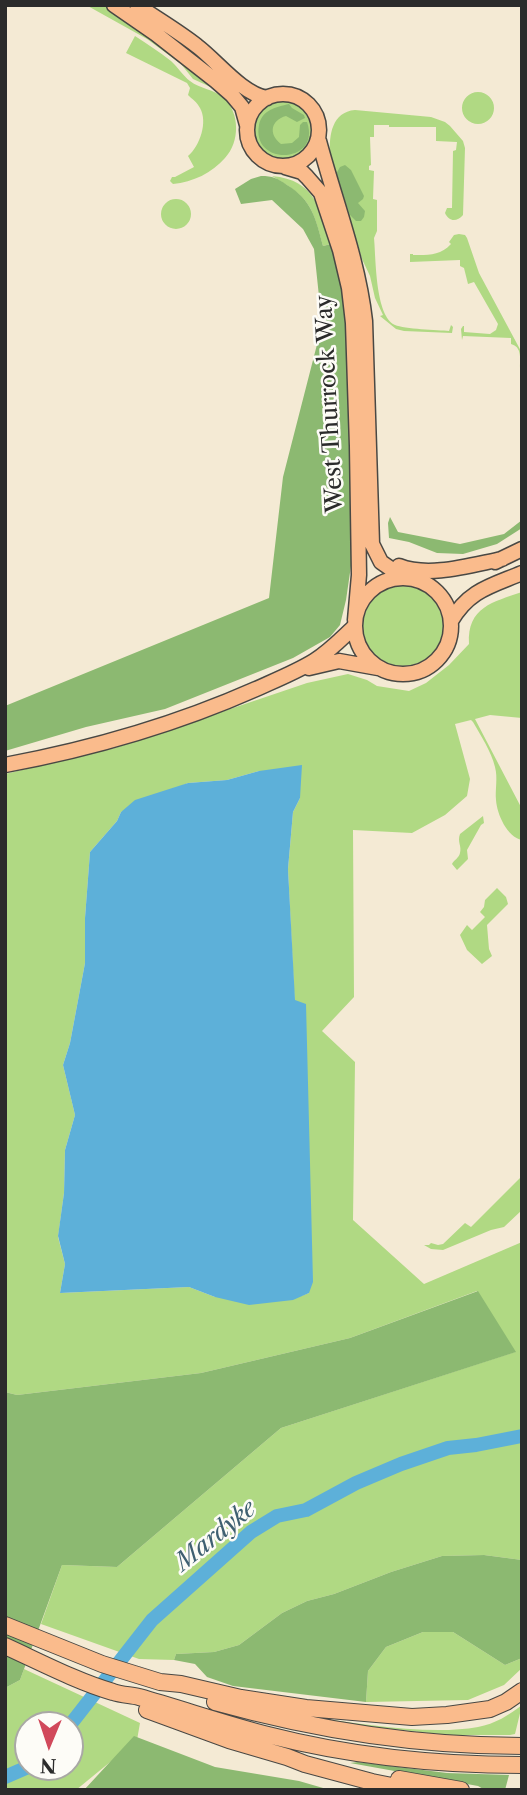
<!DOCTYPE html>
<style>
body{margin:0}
#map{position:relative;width:527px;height:1795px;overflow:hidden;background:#f4ead4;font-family:"Libre Caslon Text",serif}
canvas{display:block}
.frame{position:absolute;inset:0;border:7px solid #2b2b2b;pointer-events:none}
.north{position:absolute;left:14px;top:1711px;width:70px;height:70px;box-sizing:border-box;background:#fdfcf7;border:2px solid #a9a8a5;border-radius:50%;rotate:182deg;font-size:19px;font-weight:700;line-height:28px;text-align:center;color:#2b2b2b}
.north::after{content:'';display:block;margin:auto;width:24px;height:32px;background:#d1495b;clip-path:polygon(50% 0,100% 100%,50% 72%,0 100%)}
</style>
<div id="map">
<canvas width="527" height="1795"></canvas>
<div class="frame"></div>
<div class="north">N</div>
</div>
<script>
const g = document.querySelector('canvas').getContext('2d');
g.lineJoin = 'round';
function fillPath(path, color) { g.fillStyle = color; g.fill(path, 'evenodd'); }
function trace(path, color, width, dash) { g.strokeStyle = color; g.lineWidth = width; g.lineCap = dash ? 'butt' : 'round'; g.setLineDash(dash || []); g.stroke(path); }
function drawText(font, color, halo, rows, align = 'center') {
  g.font = font + ' "Libre Caslon Text",serif'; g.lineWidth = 5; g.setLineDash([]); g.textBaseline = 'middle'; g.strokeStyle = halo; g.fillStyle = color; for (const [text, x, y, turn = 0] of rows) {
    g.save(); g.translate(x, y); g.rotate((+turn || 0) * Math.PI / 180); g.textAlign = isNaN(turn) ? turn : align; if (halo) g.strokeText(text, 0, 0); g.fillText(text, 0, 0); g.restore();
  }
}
fillPath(new Path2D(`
 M86,5H107L162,43L215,89L193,79L181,64L147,39Z
 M135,36C147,44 160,52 171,61C178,67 183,76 190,81C200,89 214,89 224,98C240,113 240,142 225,158C212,173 193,182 173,184L170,181L172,177H175L194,167L188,156C200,146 208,122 200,108C197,102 192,99 188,95L190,88L187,83L126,53Z
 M462 108a16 16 0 1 1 32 0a16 16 0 1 1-32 0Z
 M254 130a29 29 0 1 1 58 0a29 29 0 1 1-58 0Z
 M355,110L431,117L445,122L450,126L463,141L465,148L463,215C457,222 449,222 445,213L447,208H452L453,151L456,150L457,142L436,141V127H389V125H374V137H370L371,165L369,166V170L374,171L373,199L377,200V231L374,238C376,258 375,316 395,325C404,329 438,330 449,331L451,325L453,327L452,333L404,331L396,329L380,316L383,315L375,298L370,276L362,259L330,154C329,135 332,112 355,110Z
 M272,176C316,180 320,210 331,244L323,246C312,205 310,198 272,176Z
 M161 214a15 15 0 1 1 30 0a15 15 0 1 1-30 0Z
 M459,234L465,235L467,238L479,273L522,353V368H520C520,358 522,347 511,344V338L463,336L462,340L461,329L463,326H464V332L490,334L496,330L498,324L474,282L468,284L464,268L460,266V260L410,262V254H413V255C428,255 440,256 451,244L449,242L454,235Z
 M363 626a40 40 0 1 1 80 0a40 40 0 1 1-80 0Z
 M522,592V718L490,715L475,719L522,809V840C507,837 497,814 496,800C495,789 498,778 495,767C491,751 481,736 473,722L471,720L455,724L470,779L467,796L445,815L412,833L353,830L354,997L322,1031L355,1062L353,1220L424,1284L522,1242V1560L484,1555L442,1556L391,1572L334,1594L307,1601L282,1613L239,1645L214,1652L176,1654L174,1660L139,1659L41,1624L62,1565L117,1567L281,1428L515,1352L477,1291L350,1338L201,1373L17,1395L5,1392V774L115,748L307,683L348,674L367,680L377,686L409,691L426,683L449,665L469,644C467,607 493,602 522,592ZM259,771L300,798L293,812L288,869L309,1293L301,1296L215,1297L189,1287L60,1293L65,1264L58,1237L64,1193L65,1150L75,1115L63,1065L70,1043L85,963V918L90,852L117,821L121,812L188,783L227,780Z
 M483,816L484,823L481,825L467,850L468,859L457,870L452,864C454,860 459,858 460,853C462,846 457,842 460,834Z
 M497,888L506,897L508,904L487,925L489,949L492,956L482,964L467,950L460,935L467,925L472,930L485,917L480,912L484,907L485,900Z
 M522,1176V1210L504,1227L491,1230L443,1250L431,1249L424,1245H429L431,1243L438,1245L443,1244L465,1223L471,1227Z
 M423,1632H453L505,1665L522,1658V1668L504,1685L468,1700L366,1702L368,1671L386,1647Z
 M24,1669L140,1723L137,1740L76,1790H5V1688L20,1680ZM28,1725H70V1767H28Z
 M522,1705L515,1734L510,1735H449L354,1725L309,1717C360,1723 428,1736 478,1727C495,1724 509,1715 522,1705Z`), '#b0d983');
fillPath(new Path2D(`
 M289,104L292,108L304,115L305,118L297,122L286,116C271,120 268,134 281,144L292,143L299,137L300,125L303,122H307C322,164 251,167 259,125C262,110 276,107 289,104Z
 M345,165L351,170L364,196L363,199L358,203L365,211L364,217L361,221H356L350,215L336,174L340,167Z
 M261,176C273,176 277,178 287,185C312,200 316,219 323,246L331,244L342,289L347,327L353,552L346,600L340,625L330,637L293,658L165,709L86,727L5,751V706L269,598L283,477L322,325L314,249L303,229L272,200L241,204L235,189L251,179Z
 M390,517L398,532L460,544L504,534L522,520V528L497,544L463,554L437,553L409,542L389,538L388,523Z
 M478,1291L516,1352L281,1428L117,1567L62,1565L20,1680L5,1688V1392L17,1395L201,1373L350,1338Z
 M484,1555L522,1560V1658L505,1665L453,1632H423L386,1647L368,1671L366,1702L233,1686L207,1677L195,1664L174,1660L176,1654L214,1652L239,1645L282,1613L307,1601L334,1594L391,1572L442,1556Z
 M134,1736L215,1767L299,1781L330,1790H84Z
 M358,1762L447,1773L509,1775L505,1790H485L478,1786L350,1763Z`), '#8cb971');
fillPath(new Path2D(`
 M302,765L300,798L293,812L288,869L295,1000L306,1004L313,1282L309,1293L293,1300L249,1305L215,1297L189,1287L60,1293L65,1264L58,1236L64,1193L65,1150L75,1115L63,1065L70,1043L85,963V918L90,852L117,821L121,812L135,800L188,783L227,780L259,771Z`), '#5db0d9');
trace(new Path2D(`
 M70,1725L152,1620L251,1532L277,1516L306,1510L356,1483L401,1464L448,1448L476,1445L522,1436
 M5,1777L28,1767`), '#5db0d9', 14);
const major = new Path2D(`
 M114,5L156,34L216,81L232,95L242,107L247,125
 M137,5C157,19 178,31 197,46C217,61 242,94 267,98
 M247 130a36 36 0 1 1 72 0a36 36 0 1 1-72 0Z
 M319,141C335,201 358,259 365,321L372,544L381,562L404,578
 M285,167L302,172L307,177L321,193L340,250L349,288L353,323L357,446L359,575L355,620
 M495,562L522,549
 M399,566C429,578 471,565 502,559
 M355 626a48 48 0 1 1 96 0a48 48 0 1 1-96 0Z
 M451,621C469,590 491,586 522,573
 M309,668L339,661L378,668
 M5,765C91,749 177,724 256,689C276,680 296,672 314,661C330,651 342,638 355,626`);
const highway = new Path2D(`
 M5,1625L102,1664L160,1682L181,1684L241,1698L306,1708L412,1717L447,1715L490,1709L506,1702L522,1691
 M5,1646C40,1662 76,1681 113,1692C122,1695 131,1695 139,1697C182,1709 224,1724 268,1735C350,1756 437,1765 522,1765
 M215,1702C315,1730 417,1746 522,1746
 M147,1710L229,1740L287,1757L305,1764L372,1782L412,1790
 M399,1779L461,1790`);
trace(major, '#494844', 17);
trace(highway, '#494844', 18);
trace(major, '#fabb8c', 14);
trace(highway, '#fabb8c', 16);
drawText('23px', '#2b2b2b', '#fdfcf7', [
 ["West Thurrock Way",330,404,-93]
]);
drawText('italic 24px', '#3f6071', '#fdfcf7', [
 ["Mardyke",216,1536,-39]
]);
</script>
